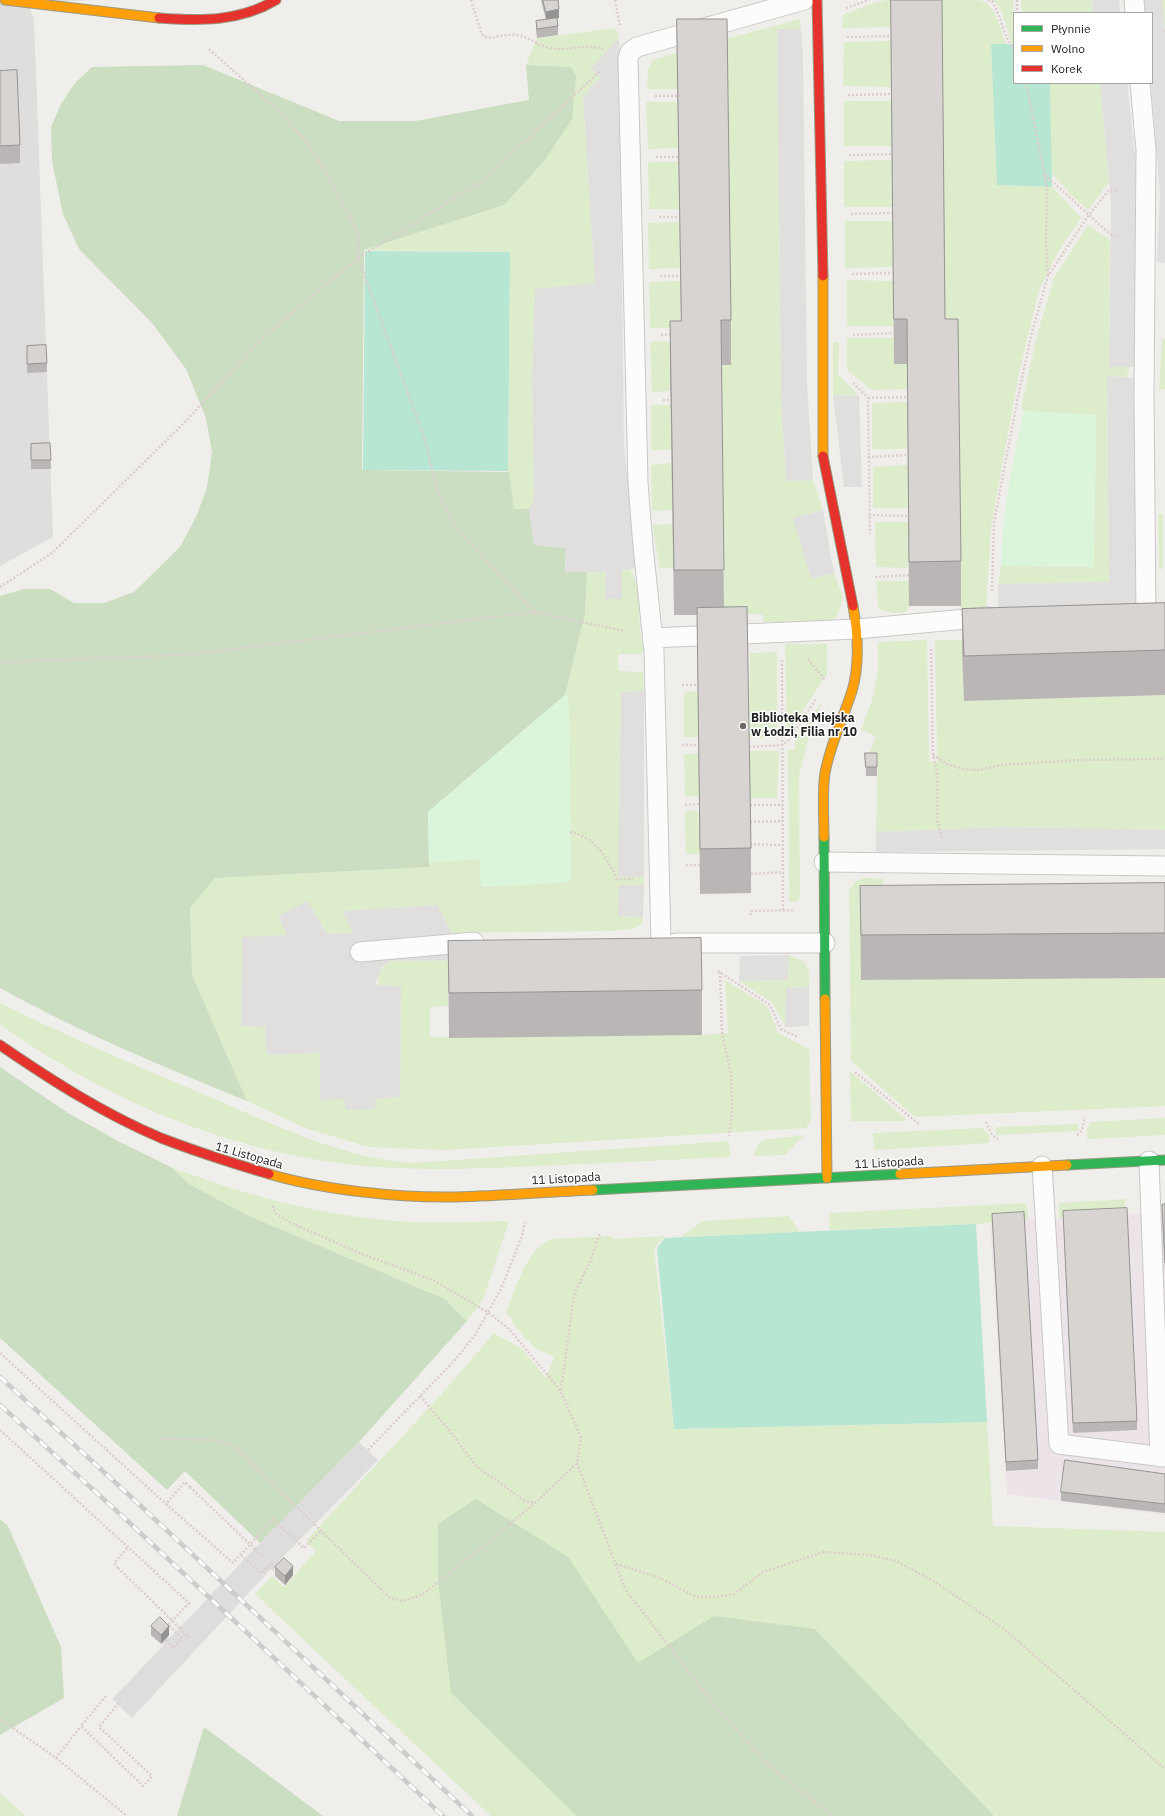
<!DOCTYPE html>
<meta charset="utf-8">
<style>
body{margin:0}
#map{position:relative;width:1165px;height:1816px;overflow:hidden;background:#f0eeeb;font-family:"IBM Plex Sans",sans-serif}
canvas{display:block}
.legend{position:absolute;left:1013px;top:12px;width:140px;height:72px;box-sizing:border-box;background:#fff;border:1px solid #a7a7a7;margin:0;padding:5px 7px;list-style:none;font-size:12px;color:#222}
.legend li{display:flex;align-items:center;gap:8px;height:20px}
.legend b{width:20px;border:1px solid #a7a7a7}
</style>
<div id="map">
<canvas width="1165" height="1816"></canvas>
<ul class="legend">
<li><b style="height:5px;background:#30b455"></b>Płynnie</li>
<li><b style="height:5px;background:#ff9f0a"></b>Wolno</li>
<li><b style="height:5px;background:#e5322d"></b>Korek</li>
</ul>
</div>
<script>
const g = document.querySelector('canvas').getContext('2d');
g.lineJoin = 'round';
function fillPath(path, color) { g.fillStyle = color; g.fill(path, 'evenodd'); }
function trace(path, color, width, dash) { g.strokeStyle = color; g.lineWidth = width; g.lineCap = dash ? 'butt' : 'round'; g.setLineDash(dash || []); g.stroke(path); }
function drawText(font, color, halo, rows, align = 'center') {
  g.font = font + ' "IBM Plex Sans",sans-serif'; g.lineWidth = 3; g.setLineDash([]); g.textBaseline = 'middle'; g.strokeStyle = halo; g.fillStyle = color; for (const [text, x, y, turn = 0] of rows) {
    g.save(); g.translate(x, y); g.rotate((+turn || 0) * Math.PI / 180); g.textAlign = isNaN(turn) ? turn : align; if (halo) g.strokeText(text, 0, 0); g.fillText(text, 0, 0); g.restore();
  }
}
fillPath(new Path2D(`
 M0,0H96L28,3L34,19L53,537L0,566Z`), '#dfdedc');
fillPath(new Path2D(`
 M1165,1212V1515L1007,1494L990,1222Z`), '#ede4e9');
fillPath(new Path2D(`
 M886,0H978C996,2 1000,29 1006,44H991L997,185L1052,187L1081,218L1058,252L1039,290L1019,373L991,527L986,608L960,611L961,606L945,364L891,2V27L842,28L843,15L870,4Z
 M993,0H1013L1014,44H1012L1001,10Z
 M1021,0H1092L1093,13H1022Z
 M1162,0H1165V26H1163Z
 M800,19L801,29H779L777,54L781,396L786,481L813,480L823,510L794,518L811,578L834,573L843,597L837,617L829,622H764L762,614L724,615L721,365L731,364L726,39Z
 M616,28L619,38L590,69L601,77L583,96L595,284L535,289L532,378L534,501L529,509H514L508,471L510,252L364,250L504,205L571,67L526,65L537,38Z
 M891,41L892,87L843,86L844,42Z
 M677,53V89H647L648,69L653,60Z
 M1050,83H1100L1109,182L1088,210L1072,196L1051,172Z
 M844,101H892V146H844Z
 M646,102H677L678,148L648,149Z
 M892,160L893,207H844V161Z
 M648,162H678L679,209H649Z
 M845,221H893V267L845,268Z
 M679,222L680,268L649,269L648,223Z
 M1088,225L1110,240L1109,366L1130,367L1126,377L1107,376L1109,582L998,584L1001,566L1094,567L1096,415L1024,411L1021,407L1038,332L1054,278Z
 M847,280L894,281V326H847Z
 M680,281L681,328H650L649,282Z
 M847,338H894V364H907V389L872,390L847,370Z
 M1162,339H1165V389L1159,390Z
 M681,341L671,391L652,392L650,342Z
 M833,342H839L838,374L859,396L833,395Z
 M907,402V449H872V403Z
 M651,405H671V450H651Z
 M672,463V510L652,511L651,465Z
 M908,465V508H873V467Z
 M1158,514H1163V569H1159Z
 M875,522H908V568L876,567Z
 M673,524V568H660L652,525Z
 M630,569C645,593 635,625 644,650L641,654H618V671L643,672L644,691L621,692L619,877H644V885H619L618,916L643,917L641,925L633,929L609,931L452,933L437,905L343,911L354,933L327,934L308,902L288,935L241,1026L265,1027L266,1051L269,1055L320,1053L344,1099L375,1109V1099L400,1097L401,986L378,985C378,973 381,968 390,961L463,960L448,987V1006L430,1007V1037L702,1035L728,1033L725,980L768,1007L778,1033L809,1049L811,1120L806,1128L445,1150L368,1147L305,1128L247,1101L192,975L189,908L215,878L428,867L429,862L480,859L481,887L571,882L568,696L565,695L585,613L587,572H606L622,599V570Z
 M877,581H909V607L905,612L893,613L878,609Z
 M927,640L929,762H937L935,640H985L962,654L964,701L1165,695V830L1007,827L876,832L878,759L867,760L876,736L861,730L874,694L878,670V642Z
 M785,644H827V674L787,736Z
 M777,652V738H749L750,653Z
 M698,691V737H684V692Z
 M822,702L809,737L799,775L800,898L796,902H789L788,750H795V740Z
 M749,751H779L777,798H749Z
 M684,754H698L699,796H685Z
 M698,810L700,854H686L685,811Z
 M864,878L883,879V930L861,980L1165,978V1106L915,1117L851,1061L849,890L856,881Z
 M789,955L805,962L809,971V987L786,988L785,1027L773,1003L739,981L788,980Z
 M0,1003C68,1037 139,1067 210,1097C275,1125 341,1158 412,1163L729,1141L730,1157C667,1160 605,1163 542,1166C488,1168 433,1171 378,1167C241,1157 111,1104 0,1024Z
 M850,1071L908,1121H851Z
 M1165,1118V1135L1087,1139V1130L1090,1122Z
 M1078,1124L1079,1131L996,1135V1127Z
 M982,1128L989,1135V1143L874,1150L873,1133Z
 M804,1135L785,1155L754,1156L757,1146L763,1140Z
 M171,1167C244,1195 319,1215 397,1221C434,1224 472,1222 509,1221L483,1300L467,1321L445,1299L249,1216L189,1184Z
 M1125,1199L1126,1214L1059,1218V1203Z
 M1026,1203L1028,1216L1027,1220L976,1224L829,1230L830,1213Z
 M789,1216L800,1232L681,1237L703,1221Z
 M612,1236V1239L665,1236L654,1248L674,1429L987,1422L993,1526L1165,1532V1816H491L255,1594L272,1576L284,1587L316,1551L306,1541L446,1389L494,1333L522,1349L546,1378L554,1357L535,1348L512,1323L513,1319L506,1313C515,1290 526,1250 550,1239Z
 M0,1793L26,1816H0Z`), '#ddeccb');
fillPath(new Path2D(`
 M203,65L339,121H415L529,100L526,65L571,67L576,76L572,119L544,161L504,205L364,250L362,470L509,472L514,509H529L534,545L566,548L565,572H587L585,613L565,695L428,812L429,867L215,878L190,908L192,975L247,1101C164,1067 79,1032 0,988V596L24,589H50L74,603H104L134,592L180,547L197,515L207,487L212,452L206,418L186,369L152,323L79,249L63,214L52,161L51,127L61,104L75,83L92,67Z
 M0,1067L68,1113L120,1142L171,1167L189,1184L249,1216L445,1299L467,1321L359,1442L260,1543L185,1471L167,1490L0,1338Z
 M476,1499L568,1557L638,1663L714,1616L815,1629L994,1816H577L451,1693L438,1580V1524Z
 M0,1519L8,1526L61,1647L64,1698L0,1735Z
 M204,1727L323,1816H177Z`), '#cbdec1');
fillPath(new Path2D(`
 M1024,411L1096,415L1094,567L1001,566C1002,514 1012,462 1024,411Z
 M565,695L568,696L569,714L571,882L481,887L480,859L429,862L428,812Z`), '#daf5da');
fillPath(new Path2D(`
 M991,44H1014V83H1050L1052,187L997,185Z
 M365,251L510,252L508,471L363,470Z
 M976,1224L987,1422L674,1429L657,1248L665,1238Z`), '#b7e6d2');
fillPath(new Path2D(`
 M1092,0H1119L1120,13H1093Z
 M1144,0H1162L1165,35V263L1157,262L1160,195L1151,83H1152V13H1145Z
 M777,29H801L803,56L807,384L813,480L786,481L781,396Z
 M619,38L624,447L638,568L622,570V599H605L606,572H565L566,548L534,545L529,509L534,501L532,378L535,289L595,283L583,96L601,77L590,69Z
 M1100,83H1127L1137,173L1135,367H1109L1111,201Z
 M1107,376L1135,378L1137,605L998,607V584L1109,582Z
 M833,395L859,396L862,487H844Z
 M823,510L834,573L811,579L793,518Z
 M644,691V877H618L621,692Z
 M1007,827L1165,830V849L876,852V832Z
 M619,885H644L643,917L618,916Z
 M308,901L327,934L353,933L342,911L437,905L452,933L463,942V960L390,961L382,967L375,985L401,986L400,1097L376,1099L375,1109L346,1110L344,1099L320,1100V1053L269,1055L266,1051L265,1027L241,1026L242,937L287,935L278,916Z
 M789,955L788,980L739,981L740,956Z
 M809,987V1026L785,1027L786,988Z`), '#e0dfde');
fillPath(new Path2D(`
 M359,1442L378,1460L277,1563L284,1567L277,1574L271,1569L132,1718L112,1699L164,1645L162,1642L167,1636L170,1638L260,1543Z`), '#dedddd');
const lane = new Path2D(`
 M1134,0L1135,13
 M1140,83L1146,150L1144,394L1146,618
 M652,638L857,629L988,617
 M824,862L1165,866
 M661,943L654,651L643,546L638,483L628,59L630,52L637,47L804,0
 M676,943H825
 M360,952L474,942
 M1149,1161L1160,1457
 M1042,1166L1059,1444L1165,1457`);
const fast = new Path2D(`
 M824,837L825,999
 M1067,1165L1165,1160
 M593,1190L900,1174`);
const slow = new Path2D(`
 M5,0L159,18
 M823,456V276
 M824,837C824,818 822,791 825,773C830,745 843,719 852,691C860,664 858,634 853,606
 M825,999L827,1178
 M269,1174C323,1190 399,1198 456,1197C501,1196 547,1192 593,1190
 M900,1174L1067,1165`);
const jam = new Path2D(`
 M817,0L823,276
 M159,18C200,21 239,22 276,0
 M823,456L853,606
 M0,1045C51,1080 104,1114 161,1138C197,1152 232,1163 269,1174`);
trace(lane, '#c9c8c7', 21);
trace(fast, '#999a82', 11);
trace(slow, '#999a82', 11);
trace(jam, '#999a82', 11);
trace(new Path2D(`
 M471,0L481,32L484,37C495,39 506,33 517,35C533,38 540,49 560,49C575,49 588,44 603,49
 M615,0L620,25
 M988,0L992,1C1001,16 1003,35 1014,49
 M1017,0V13
 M846,8L869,0
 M1164,31H1165
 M847,37L891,36
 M209,49L277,110L305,140L325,171L349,215L359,237L358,258L424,437L437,490L456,529L535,612L624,631
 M1026,83L1047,187L1046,241L1048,275
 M848,95L892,94
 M655,96H677
 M849,155L893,154
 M656,157H678
 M1045,175L1110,234L1119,238
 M851,214L893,213
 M659,217H679
 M852,274L893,273
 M660,276H680
 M661,335L672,334
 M853,335L894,333
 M853,383L868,398L870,534
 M868,398L907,397
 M663,400H671
 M868,457L907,455
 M869,515L908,516
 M875,577L909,575
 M0,587L52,553L180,427L267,334L358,258L484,180L600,71
 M992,591L994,522L1018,397L1031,336L1048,276L1088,216L1109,190L1118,191
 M931,649L933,755L937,771V819L942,837
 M808,659L825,680
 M782,660L783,910
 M0,662L184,655L535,612
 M682,685H697
 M682,745H698
 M749,747L782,745L788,741L816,699
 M933,755L947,764L963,769L979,770L1002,765L1079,760L1165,759
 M685,805L699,804
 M750,805H783
 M750,822L783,821
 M570,832C595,837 607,857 617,879H633
 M750,844L781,845
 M686,865H700
 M751,874L783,872
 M750,915L751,911L795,910
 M718,971L770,1005L781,1029L798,1037
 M720,972L722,1032L731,1075L732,1111L729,1136
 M855,1072L920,1125
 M986,1122L992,1135L998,1139
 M1077,1135L1082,1130L1085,1117
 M0,1353L166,1504
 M561,1390L574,1295L592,1257L600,1233
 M420,1396L450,1431L476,1466L525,1501L535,1503
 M0,1430L189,1603L168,1625L182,1638L173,1648L165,1639
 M159,1439L215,1440L235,1447L390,1598L403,1601L422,1595L491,1540L535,1503L577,1463L581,1438L560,1390L509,1329L489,1313L433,1280L362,1254L291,1223L275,1213L272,1204
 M368,1450L455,1360L475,1335L501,1289L522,1236L525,1222
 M577,1463L625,1589L719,1711L772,1768L833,1816
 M190,1487L185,1482L166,1504L233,1563L273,1519L304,1548L321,1531
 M255,1549L265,1558
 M241,1555L261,1573L271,1564L277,1569
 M616,1564L658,1577L696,1597H715L734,1594L763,1572L823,1552L870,1555L896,1561L935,1582L1004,1629L1165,1769
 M118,1568L114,1563L128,1547
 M180,1628L189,1638
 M106,1696L81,1726L143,1786L152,1776L99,1727L121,1700
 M0,1719L56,1758L127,1816
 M56,1758L81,1726`), '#dccecd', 2.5, [2, 2]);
trace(lane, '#fdfcfc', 19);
trace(fast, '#30b455', 9);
trace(slow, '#ff9f0a', 9);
trace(jam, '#e5322d', 9);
const rail = new Path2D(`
 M0,1377L129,1495L472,1816
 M0,1405L120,1514L443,1816`);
trace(rail, '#ccc', 4.5);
trace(rail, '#fff', 3, [9]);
trace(new Path2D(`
 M190,1487L255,1549
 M118,1568L180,1628`), '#dccecd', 2.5, [2, 2]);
fillPath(new Path2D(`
 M541,0H558L559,18H557L558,26V35L537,38L536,30V21L546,20Z
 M891,0H942L945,319L961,561V606H909L907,364H894Z
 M677,19L731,320V365H721L724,608L751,848V893L700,894L697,615H674L670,366V321H681L677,64Z
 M0,71L20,145V163L0,164Z
 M27,346L47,363V372L27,373Z
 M50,443L51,469H31V444Z
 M1165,603V695L964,701L962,654V609Z
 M865,753L877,767V776H866Z
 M1165,883V978L861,980L860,886Z
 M448,941L702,990V1035L449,1038Z
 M1165,1204V1272L1162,1214V1205Z
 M1063,1211L1137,1421V1430L1073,1433Z
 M992,1214L1038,1460V1469L1006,1471Z
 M1165,1474V1513L1061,1501V1492Z
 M275,1567L293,1575L285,1585L275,1576Z
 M151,1626L169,1635L161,1644L151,1635Z`), '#b9b6b5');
fillPath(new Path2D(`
 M559,9V18L546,21V12Z
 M293,1566V1575L285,1585V1576Z
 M169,1626V1635L161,1644V1635Z`), '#969493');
const building = new Path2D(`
 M543,0H558L559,9L546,12Z
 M891,0H942L945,319H958L961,561L909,562L907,319H894Z
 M557,18L558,26L537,29L536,21Z
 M677,19H727L731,320H721L724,570H674L670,321H681Z
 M17,70L20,145L0,146V71Z
 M46,345L47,363L27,364V346Z
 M50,443L51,460H31V444Z
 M1165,603V650L964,656L962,609Z
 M747,607L751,848L700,849L697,608Z
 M865,753H877V767H866Z
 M1165,883V933L861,935L860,886Z
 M701,938L702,990L449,993L448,941Z
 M1165,1204V1263L1162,1205Z
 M1127,1208L1137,1421L1073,1423L1063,1211Z
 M1024,1212L1038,1460L1006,1462L992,1214Z
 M1065,1460L1165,1474V1504L1061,1492Z
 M284,1558L293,1566L285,1576L275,1567Z
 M160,1617L169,1626L161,1635L151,1626Z`);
fillPath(building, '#d7d4d2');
trace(building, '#969493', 1);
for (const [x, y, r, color] of [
 [743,726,4,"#6a6968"]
]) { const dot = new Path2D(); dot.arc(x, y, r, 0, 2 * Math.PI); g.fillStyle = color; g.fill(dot); trace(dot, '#fff', 1.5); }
drawText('bold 12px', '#222', '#fff', [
 ["Biblioteka Miejska",751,719],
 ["w Łodzi, Filia nr 10",751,733]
], 'left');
drawText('12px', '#222', '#fff', [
 ["11 Listopada",249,1156,16],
 ["11 Listopada",889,1163,-3],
 ["11 Listopada",566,1179,-3]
]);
</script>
